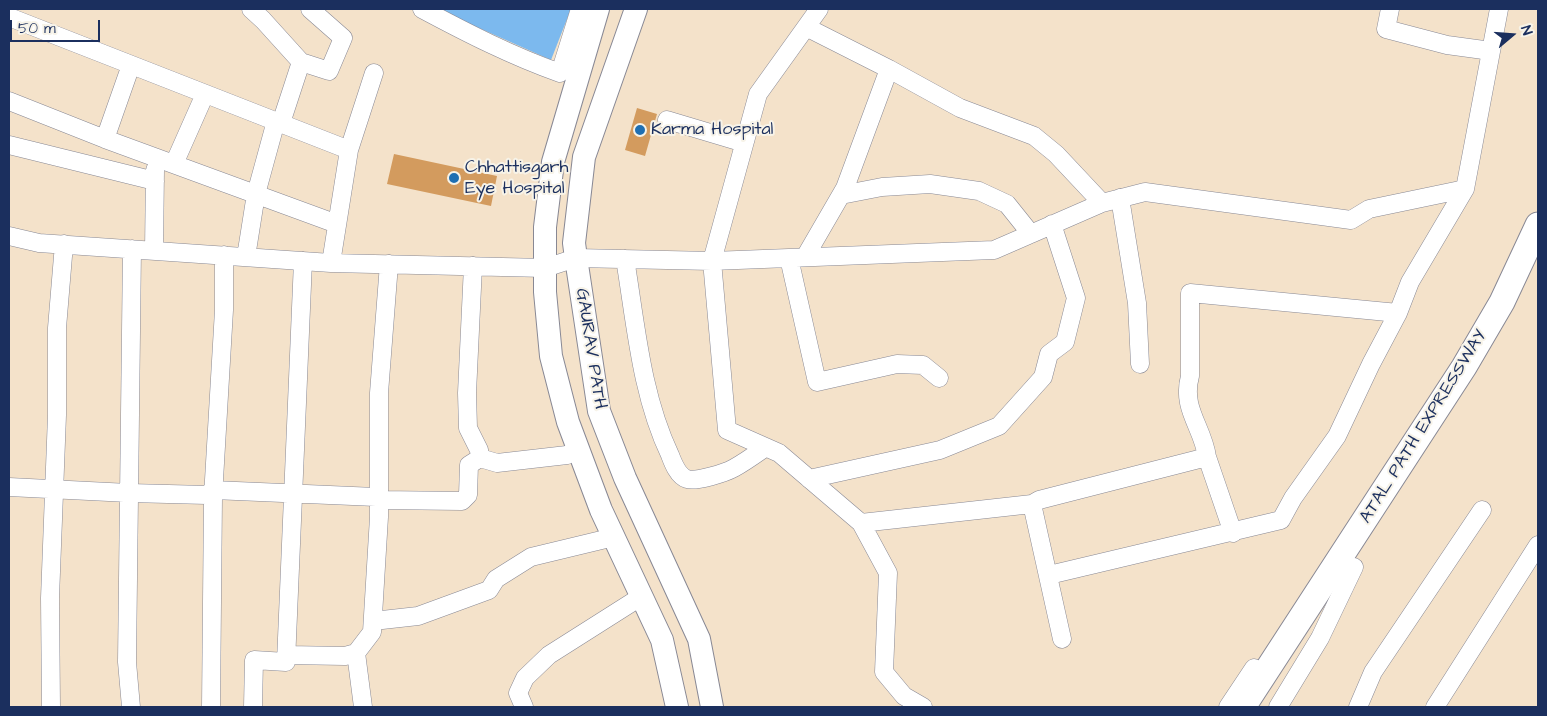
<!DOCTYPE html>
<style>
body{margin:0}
#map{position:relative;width:1547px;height:716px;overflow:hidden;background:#f4e2ca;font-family:"Architects Daughter",sans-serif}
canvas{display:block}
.frame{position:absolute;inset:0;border:10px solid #1b2f5e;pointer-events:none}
.north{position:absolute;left:1487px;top:10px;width:50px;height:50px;-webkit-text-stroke:4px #f7f3e8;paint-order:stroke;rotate:72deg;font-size:14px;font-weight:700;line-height:20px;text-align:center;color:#1b2f5e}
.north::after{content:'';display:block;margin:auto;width:18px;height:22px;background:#1b2f5e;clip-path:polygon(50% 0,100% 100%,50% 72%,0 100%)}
.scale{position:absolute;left:10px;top:20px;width:90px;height:22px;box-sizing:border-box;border:2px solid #1b2f5e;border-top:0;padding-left:6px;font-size:15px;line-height:18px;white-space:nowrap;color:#1b2f5e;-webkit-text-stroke:4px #f7f3e8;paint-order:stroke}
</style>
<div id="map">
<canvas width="1547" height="716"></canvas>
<div class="frame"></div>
<div class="north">N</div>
<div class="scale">50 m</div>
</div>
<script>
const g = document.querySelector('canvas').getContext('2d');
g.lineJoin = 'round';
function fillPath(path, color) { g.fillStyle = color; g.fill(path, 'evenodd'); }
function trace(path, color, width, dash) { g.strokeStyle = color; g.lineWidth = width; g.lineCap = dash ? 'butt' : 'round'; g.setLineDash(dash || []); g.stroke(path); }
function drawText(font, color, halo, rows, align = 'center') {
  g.font = font + ' "Architects Daughter",sans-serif'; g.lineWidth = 4; g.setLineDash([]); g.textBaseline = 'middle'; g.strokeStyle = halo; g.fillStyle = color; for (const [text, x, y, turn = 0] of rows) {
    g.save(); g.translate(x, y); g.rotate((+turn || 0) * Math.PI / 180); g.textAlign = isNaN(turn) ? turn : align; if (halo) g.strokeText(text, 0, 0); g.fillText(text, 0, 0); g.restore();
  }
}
fillPath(new Path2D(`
 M436,9H571L551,60Z`), '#7cb9ee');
fillPath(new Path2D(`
 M637,108L657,114L645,156L625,150Z
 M394,154L497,176L491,206L387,184Z`), '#d39b5e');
const minor = new Path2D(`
 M251,9L263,20L301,62L281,123
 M422,9C467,33 512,56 560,73L580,9
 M819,9L758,94L712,261L727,430L779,453L861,523L888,573L884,672L904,696L923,707
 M1390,9L1386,29L1447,45L1491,51
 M9,17L349,150
 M806,27L889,69L960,108L1034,136L1056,154L1102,203
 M301,62L329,71L343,38L310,9
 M9,101L105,139L337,224
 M667,120L744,143
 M105,139L131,65
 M9,145L155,181
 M174,164L205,94
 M841,195L882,187L930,184L979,191L1007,204L1031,234
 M1120,198L1137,303L1140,364
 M9,236L39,243L331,263L545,268L576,258L712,261L994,250L1102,203L1145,192L1351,220L1369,209L1465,189
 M154,251L155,170
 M246,257L256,194L276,121
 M805,257L845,188L889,69
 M789,258L817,382L897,364L923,365L939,378
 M625,259C636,325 641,394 670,455C673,463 678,476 687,479C696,482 725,473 734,468C745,462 756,454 766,447
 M331,263L349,150L374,73
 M480,458L497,463L567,455L578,449
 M809,479L940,450L999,426L1043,377L1049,354L1065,342L1076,298L1052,224
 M9,487L129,493L207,495L213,490L376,497L379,500L462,501L468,495L469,465L480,458L479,450L468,428L467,393L473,266
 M1032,504L1062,639
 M861,523L1032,504L1039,500L1207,457
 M1233,533L1207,457C1203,427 1181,409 1190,376V293L1398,313
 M1049,575L1281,520L1293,498L1337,436L1371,364L1398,313L1410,282L1465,189L1499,9
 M373,621L418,616L489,590L496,579L531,557L614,537
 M356,653L363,707
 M287,655L345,656L356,653L372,632L379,517V393L389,264
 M51,707L50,598L57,415V328L64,244
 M131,707L127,662L132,249
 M211,707L213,497L224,310V255
 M253,707L254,660L286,662L303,261
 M524,707L518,693L525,678L549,655L642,596
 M1228,707L1254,668
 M1278,707L1320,638L1354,567
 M1358,707L1373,672L1482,510
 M1435,707L1538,545`);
const major = new Path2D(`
 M598,9L553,162L545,227V292L551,356L568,422L601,510L662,640L677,707
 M636,9L584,157L574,243L576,258L599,411L625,478L699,639L712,707`);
const highway = new Path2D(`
 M1243,707L1464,367L1502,302L1538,225`);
trace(minor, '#888894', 19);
trace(major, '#888894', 24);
trace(highway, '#888894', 27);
trace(minor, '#fff', 18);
trace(major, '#fff', 22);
trace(highway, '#fff', 25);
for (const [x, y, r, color] of [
 [640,130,6,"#1f6fb2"],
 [454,178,6,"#1f6fb2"]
]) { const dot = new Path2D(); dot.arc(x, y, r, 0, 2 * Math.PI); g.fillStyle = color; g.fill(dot); trace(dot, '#f7f3e8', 2); }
drawText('18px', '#1b2f5e', '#f7f3e8', [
 ["Karma Hospital",651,130],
 ["Chhattisgarh",465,168],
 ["Eye Hospital",465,189]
], 'left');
drawText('18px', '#1b2f5e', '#f7f3e8', [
 ["GAURAV PATH",590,349,81],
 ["ATAL PATH EXPRESSWAY",1424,427,-58]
]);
</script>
